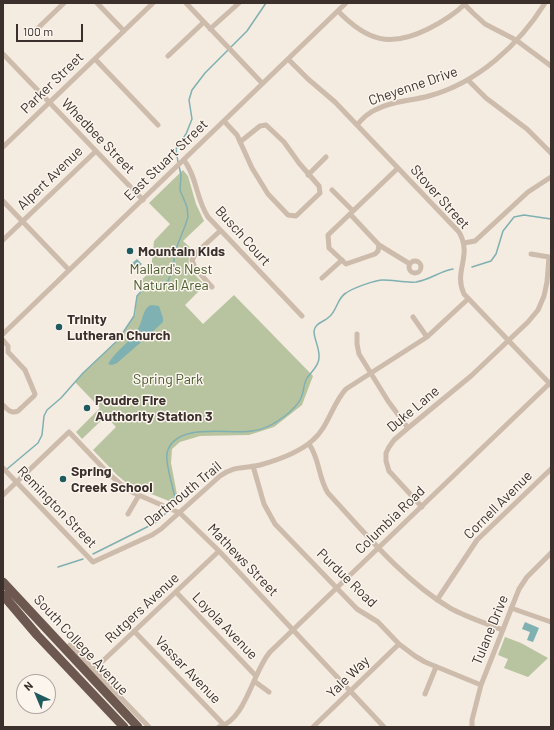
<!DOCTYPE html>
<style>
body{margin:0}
#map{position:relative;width:554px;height:730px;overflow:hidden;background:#f4ebe1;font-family:Barlow,sans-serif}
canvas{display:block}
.frame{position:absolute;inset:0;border:4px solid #3b302b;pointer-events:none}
.north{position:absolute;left:16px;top:674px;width:40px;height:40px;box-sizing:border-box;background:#fbf5ee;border:1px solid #aea6a0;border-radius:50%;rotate:316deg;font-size:11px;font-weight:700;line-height:16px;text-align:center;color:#3b302b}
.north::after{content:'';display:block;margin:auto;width:14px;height:18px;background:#1f5a5e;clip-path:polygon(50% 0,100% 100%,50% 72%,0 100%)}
.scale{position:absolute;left:16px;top:24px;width:67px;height:18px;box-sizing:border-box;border:2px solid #3b302b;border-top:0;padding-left:5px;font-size:12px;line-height:14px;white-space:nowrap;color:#3b302b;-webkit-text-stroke:3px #fbf5ee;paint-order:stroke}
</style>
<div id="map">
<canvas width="554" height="730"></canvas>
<div class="frame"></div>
<div class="north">N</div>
<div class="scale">100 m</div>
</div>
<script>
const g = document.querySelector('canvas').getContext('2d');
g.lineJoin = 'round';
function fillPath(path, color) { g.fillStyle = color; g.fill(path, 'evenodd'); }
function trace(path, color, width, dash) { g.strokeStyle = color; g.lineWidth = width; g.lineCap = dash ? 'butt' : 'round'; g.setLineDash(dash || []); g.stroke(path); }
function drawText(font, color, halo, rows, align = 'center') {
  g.font = font + ' Barlow,sans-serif'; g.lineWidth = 3; g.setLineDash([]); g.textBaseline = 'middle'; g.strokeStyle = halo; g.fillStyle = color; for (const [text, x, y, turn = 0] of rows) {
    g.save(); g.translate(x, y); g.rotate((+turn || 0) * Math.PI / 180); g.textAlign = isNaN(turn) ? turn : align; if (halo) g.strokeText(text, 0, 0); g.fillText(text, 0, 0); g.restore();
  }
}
fillPath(new Path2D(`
 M183,170L188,176L196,204L204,221L183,241L193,250C182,267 194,273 205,285L185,305L203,324L234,295L313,376L302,405L274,427L249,435L200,436L180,442L172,449L171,463L179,505L129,485L117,475L93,450L116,427L106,416L82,439L76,432L100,408L75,382L83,373L118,340L135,315L137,296L143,290L137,284L151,271L154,241L170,224L149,203Z
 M505,637L521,643L548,658L528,677L504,668L508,659L498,655Z`), '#b8c4a0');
fillPath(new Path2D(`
 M137,259L142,264L135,270L130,265Z
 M151,305L159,306L163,318V322L147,337L117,363L112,365L108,364C116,350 132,341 139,327C143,319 143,308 151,305Z
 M525,622L539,628L533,642L527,640L530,632L522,629Z`), '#7fb0b2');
trace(new Path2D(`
 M178,162L176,149L186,134L192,119L189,100L192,90L205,73L247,31L266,3
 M472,267L491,261L496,254L503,231L514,217L524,215L551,219
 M7,469L38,443L42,435L44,416L47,410L61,398L83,373L118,340L134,316L137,296L144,288L158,286L168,281L174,266V254L185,226L188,217L187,207L180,190L181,175L179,166
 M174,502L175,498C173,487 165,463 167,453C175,421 230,435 252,431C263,430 276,423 285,416C290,412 298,405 301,398C304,392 303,385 307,378C311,372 319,366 319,358C320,348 314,340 314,331C315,323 324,322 329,317C337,311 337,298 346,293C353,288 375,280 383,280C394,280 405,283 416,282C430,280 440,271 453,269
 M93,554L155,523L166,513
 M58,567L83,559`), '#7fb0b2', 1.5);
trace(new Path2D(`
 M97,3L124,31
 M186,3L262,83
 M465,5L473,13L485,24L516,40L551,66
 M338,11C367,41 390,48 428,29C442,22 455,14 466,3
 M38,28L64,3
 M210,29L239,3
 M3,54L143,200
 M168,56L204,22
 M95,59L158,125
 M288,59L308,79L335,102L459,232C473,256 453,271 464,294L551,385
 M468,80L486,98L527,129L551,153
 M224,121L237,135L252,168L268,194L288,215L296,216L320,193L319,186L299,163L284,142L266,125L260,126L240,142
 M357,125C362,119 368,113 375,110C391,101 411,101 429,96C477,83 519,45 545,3
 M3,147L153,3
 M184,160C197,177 196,199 208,217L302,316
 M308,175L326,157
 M332,190L353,211
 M3,201L69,270
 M350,214L379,245L378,251L375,254L346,264L329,248L328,235L398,168
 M3,240L96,151
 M464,243L475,241L528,192L551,177
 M379,245L410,264
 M409 267a6 6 0 1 1 12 0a6 6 0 1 1-12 0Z
 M322,278L342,260
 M212,287L195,268L192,260L196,253L220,231
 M413,317L427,337
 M3,334L346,3
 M357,334V344L359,354L388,401L408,428
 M3,340L8,346V352L25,370L35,394L34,396L18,411C11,414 8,410 3,405
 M309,444C320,459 318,478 328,493C365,533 403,580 450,608C466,617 485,623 503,630
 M253,466L264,504L275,524L357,609L378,622L399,644L415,656L425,662L481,685
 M3,468L93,562L152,535L161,529L220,476C236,465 243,469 260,465C278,460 299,453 313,440C329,426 332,404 346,389L427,337L468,299
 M3,495L69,432L109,474L124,487L134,493L180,513L219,551L384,727
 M422,507L389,471L386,461V453L389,447L394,440L408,428L471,376L528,322L538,310L544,296L547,282L549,257L531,254
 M128,514L139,495
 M176,592L256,676
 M437,600L477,540L551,469
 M511,608L551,622
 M134,631L225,726
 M65,650L70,645L149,727
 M88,675L219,551
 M254,681L269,692
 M425,694L436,667
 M219,727C246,720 253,671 270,652L551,382
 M313,727L399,644
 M472,727V720L481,685L519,589L527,577L551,553`), '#cdbbac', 5);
trace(new Path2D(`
 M3,582L138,727
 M3,595L37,635L124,727`), '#6c584f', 9);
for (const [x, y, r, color] of [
 [130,251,4,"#1f5a5e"],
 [59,327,4,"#1f5a5e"],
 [87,408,4,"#1f5a5e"],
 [63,479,4,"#1f5a5e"]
]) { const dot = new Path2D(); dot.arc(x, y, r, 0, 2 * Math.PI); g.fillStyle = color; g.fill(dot); trace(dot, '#fbf5ee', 1.5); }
drawText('14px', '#3b302b', '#fbf5ee', [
 ["Parker Street",52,83,-44],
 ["Cheyenne Drive",413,86,-19],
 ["Whedbee Street",98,136,46],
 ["East Stuart Street",166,160,-44],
 ["Alpert Avenue",50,178,-44],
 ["Stover Street",440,197,48],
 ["Busch Court",243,236,48],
 ["Duke Lane",413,409,-40],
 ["Dartmouth Trail",183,494,-39],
 ["Cornell Avenue",498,505,-45],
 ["Remington Street",57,507,46],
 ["Columbia Road",390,520,-44],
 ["Mathews Street",243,560,46],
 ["Purdue Road",347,578,44],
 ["Rutgers Avenue",142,608,-43],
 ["Loyola Avenue",225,626,46],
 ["Tulane Drive",490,630,-68],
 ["South College Avenue",81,645,47],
 ["Vassar Avenue",188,670,46],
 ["Yale Way",348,677,-44]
]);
drawText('bold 14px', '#3b302b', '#fbf5ee', [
 ["Mountain Kids",138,251],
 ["Trinity",67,319],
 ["Lutheran Church",67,335],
 ["Poudre Fire",95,400],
 ["Authority Station 3",95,416],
 ["Spring",71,471],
 ["Creek School",71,487]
], 'left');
drawText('14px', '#4a5a2e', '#fbf5ee', [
 ["Mallard's Nest",171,269],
 ["Natural Area",171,285],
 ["Spring Park",168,379]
]);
</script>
